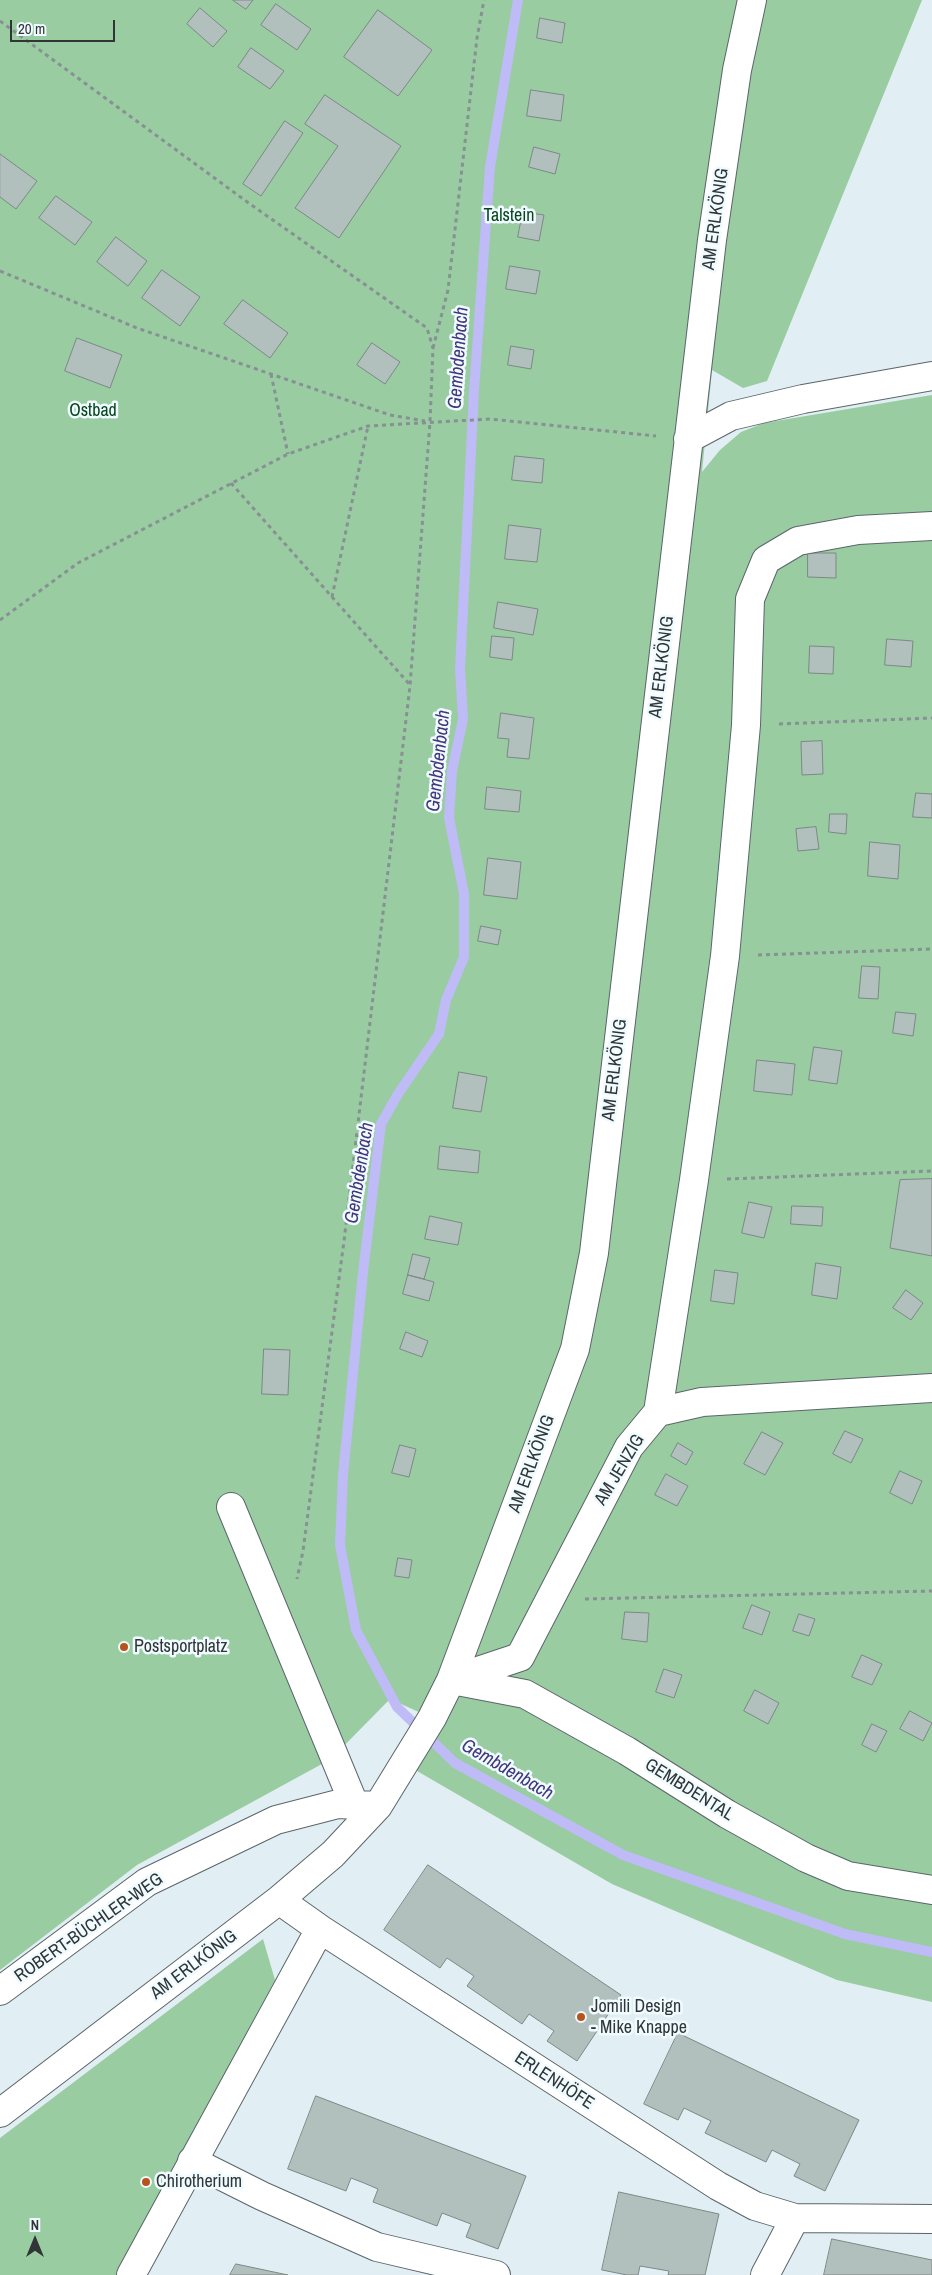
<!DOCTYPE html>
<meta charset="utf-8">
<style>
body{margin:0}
#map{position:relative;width:932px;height:2275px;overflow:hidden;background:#e1eef3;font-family:"Archivo Narrow",sans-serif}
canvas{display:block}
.north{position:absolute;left:10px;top:2215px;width:50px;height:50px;-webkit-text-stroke:4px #f0fbff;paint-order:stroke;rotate:0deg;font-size:14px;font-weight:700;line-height:20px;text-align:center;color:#303537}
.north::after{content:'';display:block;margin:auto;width:18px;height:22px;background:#303537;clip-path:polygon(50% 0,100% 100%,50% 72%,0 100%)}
.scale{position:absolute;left:10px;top:20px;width:105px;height:22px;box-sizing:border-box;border:2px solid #303537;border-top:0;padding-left:6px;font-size:15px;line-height:18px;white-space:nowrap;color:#303537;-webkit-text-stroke:4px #f0fbff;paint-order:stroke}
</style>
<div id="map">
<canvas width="932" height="2275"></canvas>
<div class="north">N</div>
<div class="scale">20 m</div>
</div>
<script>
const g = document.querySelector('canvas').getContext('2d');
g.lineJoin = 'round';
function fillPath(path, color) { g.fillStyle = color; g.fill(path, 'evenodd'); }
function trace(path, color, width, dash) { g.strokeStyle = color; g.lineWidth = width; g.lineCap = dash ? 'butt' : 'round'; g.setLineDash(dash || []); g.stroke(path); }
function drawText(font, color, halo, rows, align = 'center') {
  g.font = font + ' "Archivo Narrow",sans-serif'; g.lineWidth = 5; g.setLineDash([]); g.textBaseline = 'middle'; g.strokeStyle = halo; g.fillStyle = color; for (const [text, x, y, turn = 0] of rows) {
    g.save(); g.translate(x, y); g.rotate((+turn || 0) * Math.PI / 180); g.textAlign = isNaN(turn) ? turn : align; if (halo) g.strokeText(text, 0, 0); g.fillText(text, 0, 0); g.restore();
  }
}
fillPath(new Path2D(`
 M0,0H922L767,381L743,388L712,370L702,472L720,450L741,432L764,423L932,395V2002L837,1980L612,1884L405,1764L432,1718L390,1699L331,1759L137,1865L0,1970Z
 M263,1939L275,1980L116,2275H0V2138Z`), '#99cca1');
trace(new Path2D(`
 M518,0L490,167L474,391L460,669L463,719L452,771L449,818L464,894V957L446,1000L439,1034L398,1094L381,1124L363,1272L343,1475L340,1545L356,1630L397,1707L455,1763L623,1855L845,1934L932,1952`), '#bfbbf7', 10);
const building = new Path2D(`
 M233,0H253L246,9Z
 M276,4L311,29L297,50L261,25Z
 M200,8L227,31L213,47L187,24Z
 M378,10L432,50L398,96L344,57Z
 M540,18L565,23L562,43L537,38Z
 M251,48L284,71L270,89L238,67Z
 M531,90L564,95L561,121L527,116Z
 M325,95L401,146L339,238L295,208L338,146L305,124Z
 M285,121L303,133L261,196L243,184Z
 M534,147L560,154L555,174L529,167Z
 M0,154L37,181L16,209L0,197Z
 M56,196L92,222L75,245L39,218Z
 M523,212L544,215L539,241L518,237Z
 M116,237L147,261L128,286L97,262Z
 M510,266L540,271L536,294L506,289Z
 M162,270L200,297L180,326L142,298Z
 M243,300L288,333L270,358L224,324Z
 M77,338L122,355L110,388L65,371Z
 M372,343L400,362L385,384L357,365Z
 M511,346L534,350L531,369L508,365Z
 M515,456L544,459L542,483L512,480Z
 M509,525L541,529L537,562L505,559Z
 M808,553H836V578L808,577Z
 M498,602L538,609L533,635L494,628Z
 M492,636L514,638L512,660L490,657Z
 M887,639L913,641L911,667L885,665Z
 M810,646L834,647L833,674L809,673Z
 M501,713L534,718L529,759L507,757L509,739L498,738Z
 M822,741L823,774L802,775L801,742Z
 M487,787L521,791L519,812L485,809Z
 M916,793L932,794V818L913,817Z
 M830,814H847L846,834L829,832Z
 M816,827L819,849L798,851L796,829Z
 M870,842L900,845L898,879L868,876Z
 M488,858L521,862L517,899L484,895Z
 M481,926L501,930L498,945L478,941Z
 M862,966L880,967L878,999L859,998Z
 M896,1012L916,1014L913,1036L893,1033Z
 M814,1047L842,1051L837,1084L809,1080Z
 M757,1060L795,1064L792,1095L754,1091Z
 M459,1072L487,1077L481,1112L453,1108Z
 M440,1146L480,1151L478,1173L438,1169Z
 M932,1179V1256L890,1248L900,1180Z
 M749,1202L772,1207L764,1238L742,1233Z
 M792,1206L823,1207L822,1226L791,1224Z
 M430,1216L462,1223L458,1245L425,1239Z
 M413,1254L430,1258L424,1279L408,1275Z
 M816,1263L841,1267L837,1299L812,1295Z
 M715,1270L738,1273L734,1304L711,1301Z
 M408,1275L434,1282L429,1301L403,1294Z
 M906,1290L923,1303L911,1320L893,1308Z
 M406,1332L428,1341L422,1357L400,1349Z
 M264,1349L290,1350L288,1395L262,1394Z
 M845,1431L863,1439L851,1463L833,1454Z
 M762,1432L783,1443L765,1475L744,1464Z
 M678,1443L693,1452L686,1465L671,1456Z
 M400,1445L416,1449L409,1477L392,1473Z
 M900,1471L922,1481L912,1504L890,1493Z
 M666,1474L688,1486L677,1506L655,1495Z
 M398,1558L412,1560L409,1578L395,1576Z
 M752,1605L770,1612L762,1635L743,1628Z
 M625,1612L649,1613L647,1642L622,1639Z
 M799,1614L815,1619L809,1636L793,1631Z
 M862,1655L882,1664L872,1685L852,1677Z
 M664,1669L682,1675L674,1698L656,1692Z
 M755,1690L779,1703L768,1724L744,1711Z
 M910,1711L932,1723L923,1741L900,1729Z
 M872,1724L887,1731L876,1752L862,1745Z
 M428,1865L621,1995L577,2061L547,2041L554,2031L529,2014L522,2024L467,1986L474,1976L447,1958L440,1968L384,1930Z
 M678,2033L859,2120L825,2191L794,2176L800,2164L772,2150L766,2162L705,2133L711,2121L684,2108L678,2120L644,2104Z
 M316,2096L526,2176L498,2249L466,2237L471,2224L442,2213L437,2226L373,2202L378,2189L364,2183L351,2178L346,2191L288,2169Z
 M619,2192L719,2214L705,2275H668L669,2271L640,2266L638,2275H627L602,2270Z
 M832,2239L932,2260V2275H824Z
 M236,2264L288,2275H230Z`);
fillPath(building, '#b1bfbd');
trace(building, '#7c8987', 1);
const minor = new Path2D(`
 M688,439L731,416L803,399L932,376
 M658,1412L694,1180L725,956L746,725L750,599L766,560L798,541L858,530L932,526
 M231,1507L354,1804
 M451,1680L520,1657L629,1447L658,1412L702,1402L932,1388
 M452,1680L525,1694L627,1751L727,1814L806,1858L848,1876L932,1890
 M320,1929L718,2186L755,2206L795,2218L932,2219
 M0,1991L147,1882L276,1820L338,1804L378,1806
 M0,2113L279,1900L333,1854L378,1806L432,1718L451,1680L575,1349L594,1253L712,240L737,70L752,0
 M192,2161L262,2196L377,2247L496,2275
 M131,2275L320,1929L279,1900
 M765,2275L795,2218`);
trace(minor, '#5a666a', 30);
trace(new Path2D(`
 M0,21L250,204L427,328L433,348L430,422L410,686L344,1241L303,1551L297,1579
 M0,271L137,328L390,415L425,421
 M433,348L448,290L477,38L484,0
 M271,374L288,454
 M231,483L410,685
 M332,597L368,426
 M0,620L78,563L288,454L368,426L490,419L656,436
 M779,724L932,718
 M758,955L932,949
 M727,1179L932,1171
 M585,1599L932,1591`), '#879093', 3, [4, 4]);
trace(minor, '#fff', 28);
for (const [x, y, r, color] of [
 [124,1647,5,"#b7531d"],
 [581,2017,5,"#b7531d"],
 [146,2182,5,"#b7531d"]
]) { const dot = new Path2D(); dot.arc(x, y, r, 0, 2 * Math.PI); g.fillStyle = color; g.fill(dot); trace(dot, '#f0fbff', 2); }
drawText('18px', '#07451c', '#f0fbff', [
 ["Talstein",509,216],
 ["Ostbad",93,411]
]);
drawText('18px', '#303537', '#f0fbff', [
 ["AM ERLKÖNIG",716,219,-82],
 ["AM ERLKÖNIG",662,667,-83],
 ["AM ERLKÖNIG",615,1070,-83],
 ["AM ERLKÖNIG",532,1464,-70],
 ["AM JENZIG",620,1470,-59],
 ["GEMBDENTAL",689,1790,32],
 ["ROBERT-BÜCHLER-WEG",89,1928,-35],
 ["AM ERLKÖNIG",194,1965,-37],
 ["ERLENHÖFE",554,2081,33]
]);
drawText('18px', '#303537', '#f0fbff', [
 ["Postsportplatz",134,1647],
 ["Jomili Design",591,2007],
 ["- Mike Knappe",591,2028],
 ["Chirotherium",156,2182]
], 'left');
drawText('italic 19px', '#42367c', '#f0fbff', [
 ["Gembdenbach",459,358,-86],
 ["Gembdenbach",439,761,-84],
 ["Gembdenbach",360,1173,-81],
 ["Gembdenbach",507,1770,30]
]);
</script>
